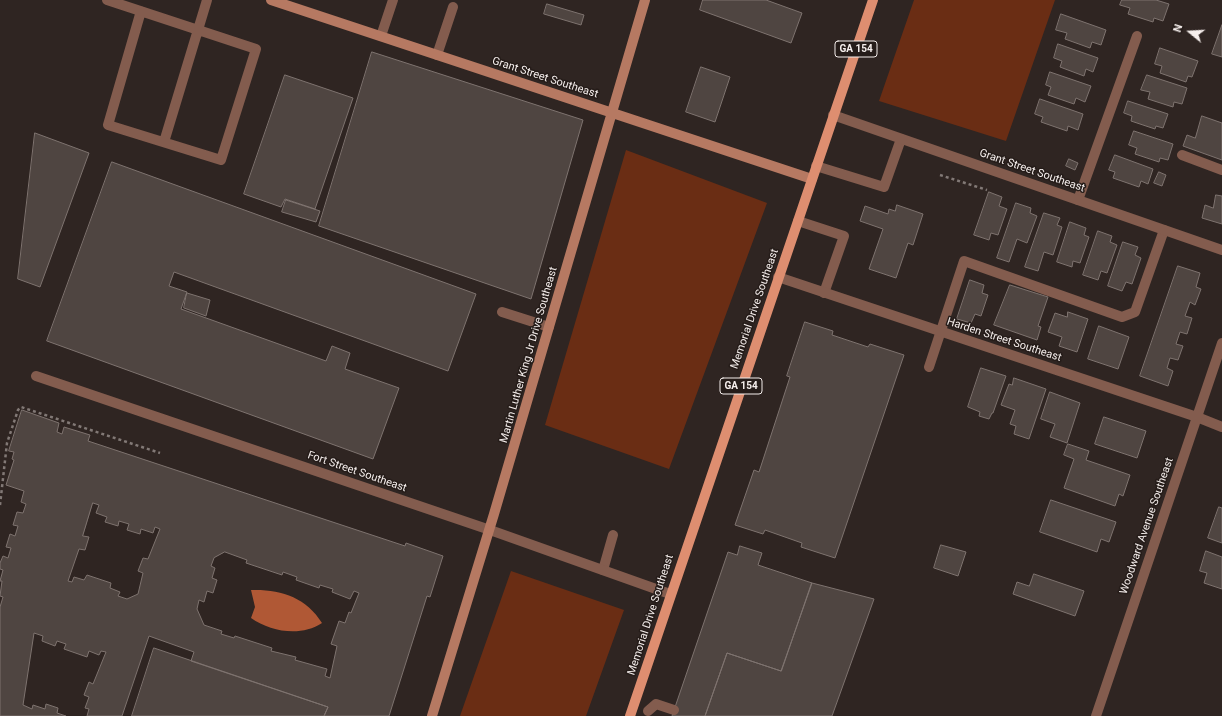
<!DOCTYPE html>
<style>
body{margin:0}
#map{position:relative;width:1222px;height:716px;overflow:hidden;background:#2f2522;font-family:Roboto,sans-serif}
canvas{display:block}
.north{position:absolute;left:1170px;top:12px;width:40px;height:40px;-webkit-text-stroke:3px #251c19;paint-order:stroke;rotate:288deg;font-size:11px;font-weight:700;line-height:16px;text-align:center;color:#f5eeec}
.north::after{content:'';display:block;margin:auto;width:14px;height:18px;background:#f5eeec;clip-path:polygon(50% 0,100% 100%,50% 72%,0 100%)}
</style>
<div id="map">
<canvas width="1222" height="716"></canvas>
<div class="north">N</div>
</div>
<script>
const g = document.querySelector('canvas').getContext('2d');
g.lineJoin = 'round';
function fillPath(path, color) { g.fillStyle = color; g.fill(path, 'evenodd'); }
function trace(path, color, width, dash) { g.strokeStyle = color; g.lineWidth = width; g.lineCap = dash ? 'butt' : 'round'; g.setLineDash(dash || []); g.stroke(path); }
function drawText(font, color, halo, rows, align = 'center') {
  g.font = font + ' Roboto,sans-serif'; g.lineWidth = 3; g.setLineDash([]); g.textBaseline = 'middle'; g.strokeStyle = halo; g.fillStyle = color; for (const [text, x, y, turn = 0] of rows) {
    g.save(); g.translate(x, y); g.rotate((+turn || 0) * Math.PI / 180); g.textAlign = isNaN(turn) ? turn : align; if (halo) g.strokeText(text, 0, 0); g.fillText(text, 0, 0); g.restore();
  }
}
fillPath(new Path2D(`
 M914,0H1055L1006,141L879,101Z
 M626,150L767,203L669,469L545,425Z
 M511,571L624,610L586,716H460Z`), '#6a2d14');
fillPath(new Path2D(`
 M251,590C280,589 306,597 322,623C301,637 271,632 251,618L255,607Z`), '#b05835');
const building = new Path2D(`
 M703,0H766L802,13L791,43L700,10Z
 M1122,0H1156L1169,4L1163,21L1154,18L1153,22L1128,14L1130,8L1120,5Z
 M547,4L584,15L581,25L544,14Z
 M1061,14L1106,30L1101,45L1092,42L1090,48L1065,39L1067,33L1056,30Z
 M1222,25V57L1212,54Z
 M1058,44L1098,58L1093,72L1086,69L1084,76L1060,67L1062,61L1054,58Z
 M1160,48L1198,61L1192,77L1188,76L1186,82L1160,73L1162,66L1155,64Z
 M372,52L583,120L531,299L319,226Z
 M701,67L730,77L715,122L686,112Z
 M1050,72L1091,86L1085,102L1076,98L1074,104L1048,95L1051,87L1046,85Z
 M285,75L353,98L315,209L285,199L281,207L244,194Z
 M1147,75L1187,88L1182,104L1174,102L1173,107L1148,99L1150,92L1141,90Z
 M1040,99L1083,114L1078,130L1068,126L1067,131L1041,122L1043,117L1035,114Z
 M1128,101L1168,114L1163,128L1156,126L1155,129L1131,121L1132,116L1124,113Z
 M1202,116L1222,123V160L1183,146L1187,135L1195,138Z
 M1134,131L1173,144L1168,160L1160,158L1159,162L1135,154L1137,148L1129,145Z
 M35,133L89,153L40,287L18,279Z
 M1115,155L1153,169L1148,184L1141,181L1139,187L1113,178L1115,172L1109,170Z
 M1069,159L1078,163L1075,170L1066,166Z
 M112,162L476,294L448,371L174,272L169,286L187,292L181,309L326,361L332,346L350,353L345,369L399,388L373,459L47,341Z
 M1159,172L1166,175L1162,186L1154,183Z
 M989,192L1002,197L999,206L1007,209L998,235L991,233L989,240L974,235Z
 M1216,195L1222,196V224L1202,218L1205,205L1213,208Z
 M286,200L320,211L316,222L282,212Z
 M1016,203L1031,208L1030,213L1037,216L1027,243L1017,239L1009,262L997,258Z
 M897,205L923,214L913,245L908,243L896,278L869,269L883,229L860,221L865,206L888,214L889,209L895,211Z
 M1044,213L1060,218L1057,225L1062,227L1053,255L1044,252L1038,271L1025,267Z
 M1070,222L1086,228L1084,235L1089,237L1080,263L1073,261L1072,267L1057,262Z
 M1098,231L1112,236L1110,242L1117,245L1107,273L1101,271L1098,280L1083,275Z
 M1123,242L1138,247L1135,255L1141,258L1132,284L1126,282L1122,291L1108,286Z
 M1178,266L1200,273L1196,287L1201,289L1195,305L1190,302L1185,316L1192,318L1187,334L1180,332L1176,344L1183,346L1178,360L1170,358L1167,368L1173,371L1168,386L1140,376Z
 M970,280L984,285L982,293L988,295L981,316L975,314L971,323L957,319Z
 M1010,285L1048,297L1038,326L1041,327L1037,340L994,325Z
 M187,293L210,300L206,316L184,308Z
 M1068,312L1088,319L1077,352L1059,346L1062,337L1048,332L1055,313L1067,317Z
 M805,322L833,331L832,335L868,347L870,344L904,355L835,558L801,547L802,543L765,530L763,534L735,525L754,470L759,472L790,377L787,376Z
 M1099,326L1129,337L1118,369L1088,359Z
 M981,368L1006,376L993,413H992L989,419L979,416L980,412L968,407Z
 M1014,378L1046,389L1029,439L1014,434L1016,426L1010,424L1015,410L1001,405L1009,384L1012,385Z
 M1050,392L1080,403L1067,443L1050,437L1055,424L1041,419Z
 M22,410L59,423L57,432L62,434L64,427L90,435L88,441L405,546L406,543L443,556L430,597L427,596L389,716H324L328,707L191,661L194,652L149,636L122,716H87L89,709L85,708L89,697L84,695L89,682L93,684L106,652L101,651L99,655L89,651L87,657L64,649L66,644L57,641L55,646L42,641L43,636L34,633L23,705L32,709L33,705L45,709L46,704L58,708L57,713L66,716H0V607L3,597L0,596L2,581H0L3,570L0,569V563L3,556L8,558L11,548L6,547L10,534L15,536L18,526L13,525L17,512L23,513L26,504L21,502L24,491L6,485L14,460L12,459L14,452L9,451ZM93,503L99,505L96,513L107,517L105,522L118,526L119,521L129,524L127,530L140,534L141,529L153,533L155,527L160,529L148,559L143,558L138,571L143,573L138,594L127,599L118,596L120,592L110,588L111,583L87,575L84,580L74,577L72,582L68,581L79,549L85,550L89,537L83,536ZM225,552L247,560L246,563L282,575L283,572L297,577L296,580L319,588L320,585L333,589L332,592L350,599L354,591L359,593L351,613L349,612L345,623L339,621L331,644L337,646L330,678L325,676L327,669L295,660L296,657L271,651L272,648L235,636L234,638L221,634L222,631L204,625L197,609L199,600L204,602L207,591L213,593L217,580L212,578L215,568L211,566L214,558Z
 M1104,417L1146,431L1137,458L1095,444Z
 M1068,444L1089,451L1086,460L1130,475L1123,496L1119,494L1115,506L1064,488L1074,459L1064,455Z
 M1051,500L1116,522L1109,542L1101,539L1097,552L1040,532Z
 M1219,507L1222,508V543L1208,538Z
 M941,545L966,552L958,576L934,568Z
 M740,546L762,553L758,565L812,583L781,671L727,653L705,716H672L728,552L737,555Z
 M1206,551L1222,557V589L1204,583L1207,573L1200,571Z
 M1034,574L1084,591L1075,616L1013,594L1017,582L1029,586Z
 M812,583L874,599L832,716H705L727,653L781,671Z
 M154,648L328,707L324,716H132Z`);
fillPath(building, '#4f4541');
trace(building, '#7e736f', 1);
trace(new Path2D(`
 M940,175L987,190
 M0,505L7,443L18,410L21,407L160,453`), '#827976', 2.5, [3, 3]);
trace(new Path2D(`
 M107,0L256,49L221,160L108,125L141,11
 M437,55L453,7
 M164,142L207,0
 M1182,155L1222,170
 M816,166L884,187L901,139
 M1078,200L1137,36
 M798,221L844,236L824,293
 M502,312L549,327
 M929,367L964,261L1122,317L1135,312L1164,230
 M1197,417L1222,427
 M603,570L613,535
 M648,711L656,704L674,710`), '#835c4e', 10);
trace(new Path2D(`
 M381,36L393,0
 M833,115L1222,250
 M778,277L1197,417
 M36,376L490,530L670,594
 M1096,716L1222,343`), '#835c4e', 10);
trace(new Path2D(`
 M271,0L812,179
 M432,716L494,514L645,0`), '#b67962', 10);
trace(new Path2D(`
 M630,716L873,0`), '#de8e70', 10);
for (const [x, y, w] of [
 [856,49,42],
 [741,386,42]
]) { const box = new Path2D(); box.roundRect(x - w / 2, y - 8, w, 16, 3); g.fillStyle = '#251c19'; g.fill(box); trace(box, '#f5eeec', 1); }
drawText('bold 10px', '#f5eeec', null, [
 ["GA 154",856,49],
 ["GA 154",741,386]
]);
drawText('11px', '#f5eeec', '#251c19', [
 ["Grant Street Southeast",545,78,18],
 ["Grant Street Southeast",1032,171,19],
 ["Memorial Drive Southeast",755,309,-71],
 ["Harden Street Southeast",1004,340,18],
 ["Martin Luther King Jr Drive Southeast",529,355,-74],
 ["Fort Street Southeast",357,472,19],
 ["Woodward Avenue Southeast",1147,526,-71],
 ["Memorial Drive Southeast",651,615,-72]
]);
</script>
